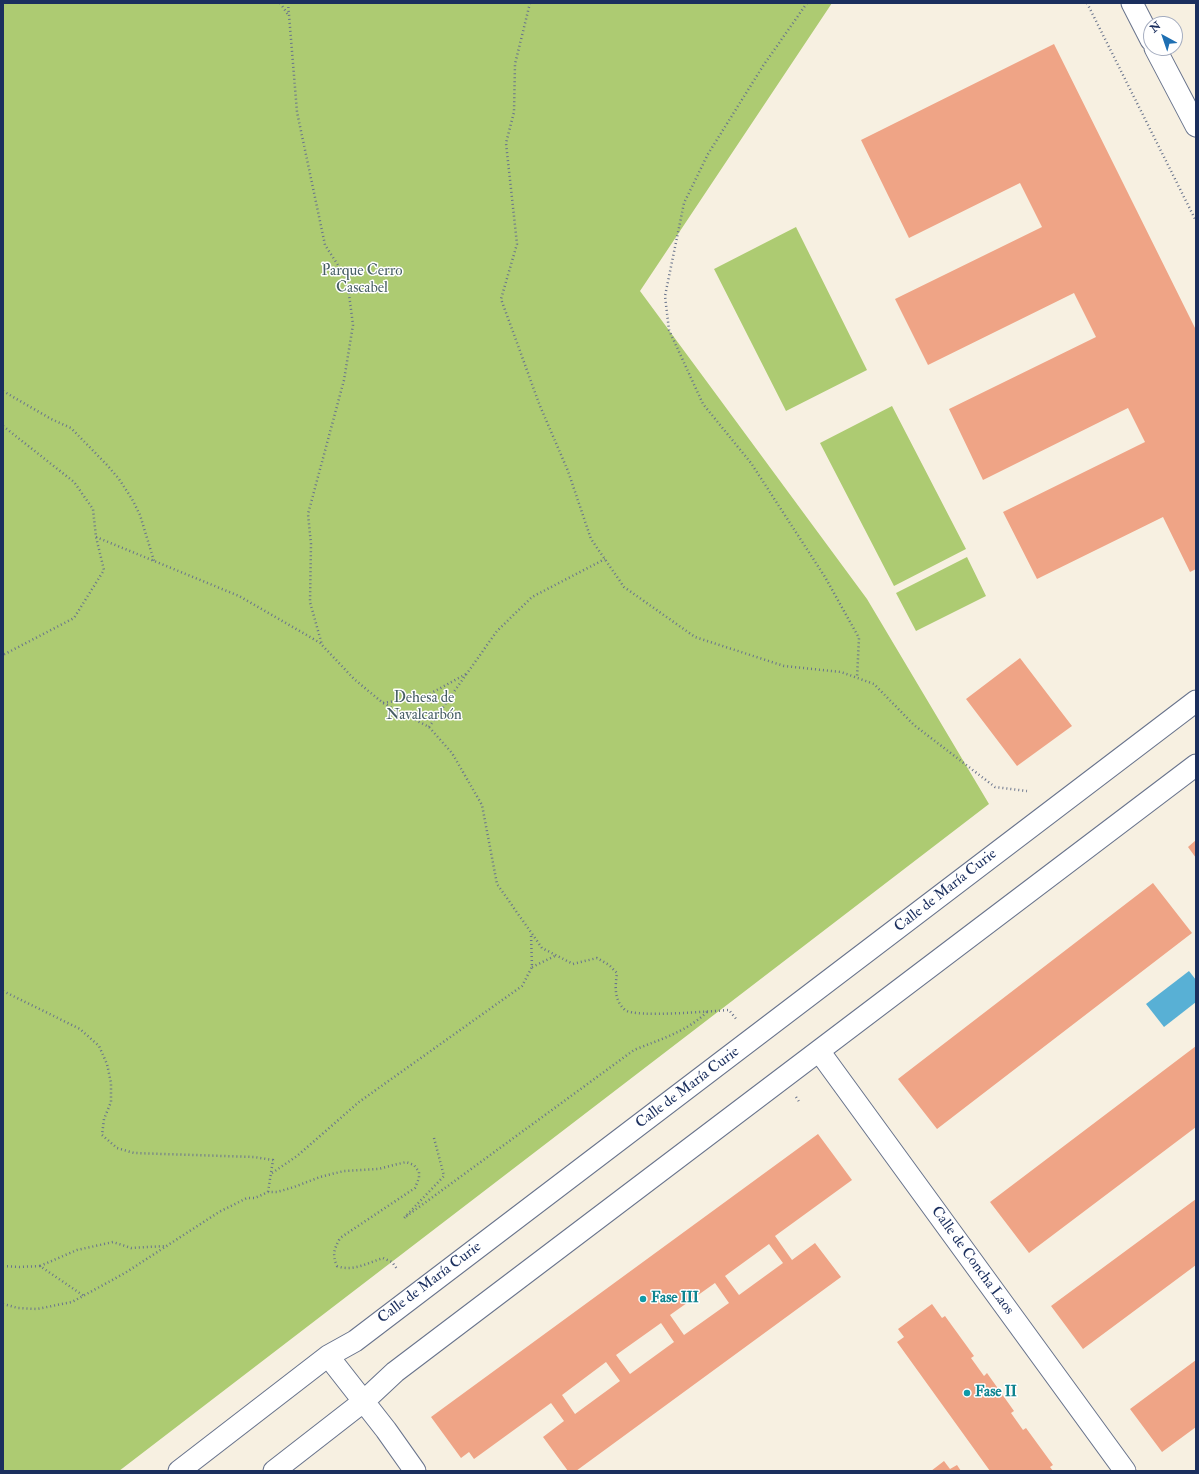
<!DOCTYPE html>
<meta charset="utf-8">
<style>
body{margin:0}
#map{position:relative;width:1199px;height:1474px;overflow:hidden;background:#f7f0e1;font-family:"IM FELL Double Pica",serif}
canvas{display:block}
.frame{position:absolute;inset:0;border:4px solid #1b2f5e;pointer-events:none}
.north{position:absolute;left:1143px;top:16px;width:40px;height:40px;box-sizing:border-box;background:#fff;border:1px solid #a4acbf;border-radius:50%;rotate:320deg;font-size:11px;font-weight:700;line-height:16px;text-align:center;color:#1b2f5e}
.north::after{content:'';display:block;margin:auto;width:14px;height:18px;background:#1f6fb2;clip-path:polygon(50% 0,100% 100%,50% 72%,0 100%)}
</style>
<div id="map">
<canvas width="1199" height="1474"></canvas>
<div class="frame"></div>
<div class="north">N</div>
</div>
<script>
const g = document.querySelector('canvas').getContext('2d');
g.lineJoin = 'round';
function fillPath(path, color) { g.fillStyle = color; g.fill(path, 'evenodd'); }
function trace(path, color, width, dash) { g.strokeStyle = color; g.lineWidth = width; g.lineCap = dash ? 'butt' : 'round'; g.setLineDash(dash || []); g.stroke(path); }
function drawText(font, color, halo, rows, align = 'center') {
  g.font = font + ' "IM FELL Double Pica",serif'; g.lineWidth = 3; g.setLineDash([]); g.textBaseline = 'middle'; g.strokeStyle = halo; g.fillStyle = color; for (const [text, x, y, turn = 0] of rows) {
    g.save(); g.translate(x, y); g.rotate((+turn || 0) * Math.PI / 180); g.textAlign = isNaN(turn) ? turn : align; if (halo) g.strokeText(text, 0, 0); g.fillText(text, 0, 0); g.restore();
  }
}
fillPath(new Path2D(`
 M3,3H832L640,291L867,599L989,804L119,1471H3Z
 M796,227L867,370L786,411L714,269Z
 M892,406L966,549L894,586L820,443Z
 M967,557L986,596L916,631L896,593Z`), '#adcb72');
fillPath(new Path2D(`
 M1189,971L1196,980V1002L1164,1027L1146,1004Z`), '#58b0d5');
fillPath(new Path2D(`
 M1054,44L1196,330V569L1190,572L1163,517L1037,579L1003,512L1145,442L1128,408L983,480L949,409L1096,337L1074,293L928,365L895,299L1042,227L1020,183L909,238L861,140Z
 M1020,658L1072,726L1017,766L966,699Z
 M1196,840V858L1188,847Z
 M1153,883L1192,933L937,1129L898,1079Z
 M1196,1046V1127L1029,1253L990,1202Z
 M818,1134L852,1180L775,1236L792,1260L815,1243L841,1277L576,1471H568L543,1437L564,1421L551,1403L474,1459L469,1452L461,1458L431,1417ZM769,1244L783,1263L739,1295L725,1276ZM715,1283L729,1303L684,1335L670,1315ZM661,1323L674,1342L630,1374L616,1355ZM606,1362L620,1381L575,1414L562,1395Z
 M1196,1199V1265L1083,1349L1051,1306Z
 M932,1304L942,1318L945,1316L974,1356L971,1358L984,1376L987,1373L1014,1411L1011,1413L1023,1430L1026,1428L1053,1465L1050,1467L1053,1471H990L897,1342L904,1337L898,1329Z
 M1196,1360V1427L1162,1452L1130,1409Z
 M944,1461L950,1469L957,1465L961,1471H931Z`), '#efa486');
const minor = new Path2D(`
 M1132,3L1151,40
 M1155,48L1196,126
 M819,1051L1125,1471
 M328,1356L386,1430L415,1471
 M179,1471L328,1356L355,1341L1196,701
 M274,1471L364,1401L395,1372L1196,765`);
trace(minor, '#68738c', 23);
trace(new Path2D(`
 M280,3L289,16
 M288,3L297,112L325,245L347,279L353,325L344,380L308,514L311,544L310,602L322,645L354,679L383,703L429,727L452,753L482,805L497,884L542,948L573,964L597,958L609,965L617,973C615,987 614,1000 625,1010C636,1018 712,1011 729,1010L737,1020
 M530,3L515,64L514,112L506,143L517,244L501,299L540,406L568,471L591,539L624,587L695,637L784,666L841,672L874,684L914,725L995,787L1027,791
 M807,3L763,66L708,154L684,203L665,296L669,330L703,404L751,463L825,577L859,638L857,678
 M1087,3L1196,221
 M3,391L51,419L71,428L107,465L119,479L132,499L140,515L154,561
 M3,426L74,482L93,509L96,537L104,570L74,618L3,655
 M96,537L239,596L322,644
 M383,703L426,696L466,674
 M429,727L497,631L532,597L605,559
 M532,967L555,956
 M3,991L80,1029L99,1046L107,1064L111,1083V1102L104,1119L102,1135L117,1148L134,1153L254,1157L273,1160L268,1192
 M796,1097L800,1103
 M434,1138L444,1176L404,1218L634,1050C661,1039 686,1032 707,1012
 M272,1173L297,1156L359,1102L522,986L532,967L531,934
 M3,1266L19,1267L40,1266L84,1296
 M40,1266L77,1250L113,1242L131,1248L166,1246
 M3,1304L18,1308L37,1309L72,1302L125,1273L219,1212L247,1198H255L268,1192H277L294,1187L320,1177L344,1171L378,1169L406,1162L414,1165L419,1172V1178L415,1188L340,1238C334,1250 332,1254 337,1266C352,1272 368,1263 383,1258L392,1262L397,1269`), '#68738c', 2.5, [1, 3]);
trace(minor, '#fff', 21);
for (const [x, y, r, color] of [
 [643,1299,4,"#0f9aa8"],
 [967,1393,4,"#0f9aa8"]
]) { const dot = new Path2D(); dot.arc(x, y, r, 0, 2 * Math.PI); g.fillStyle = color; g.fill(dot); trace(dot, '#fff', 1.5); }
drawText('15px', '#475e64', '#fff', [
 ["Parque Cerro",362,272],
 ["Cascabel",362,289],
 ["Dehesa de",424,699],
 ["Navalcarbón",424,716]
]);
drawText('15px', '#1b2f5e', '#fff', [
 ["Calle de María Curie",946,891,-38],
 ["Calle de María Curie",688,1088,-37],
 ["Calle de Concha Laos",972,1261,54],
 ["Calle de María Curie",430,1283,-37]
]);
drawText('bold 15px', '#0d838f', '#fff', [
 ["Fase III",651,1299],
 ["Fase II",975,1393]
], 'left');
</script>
